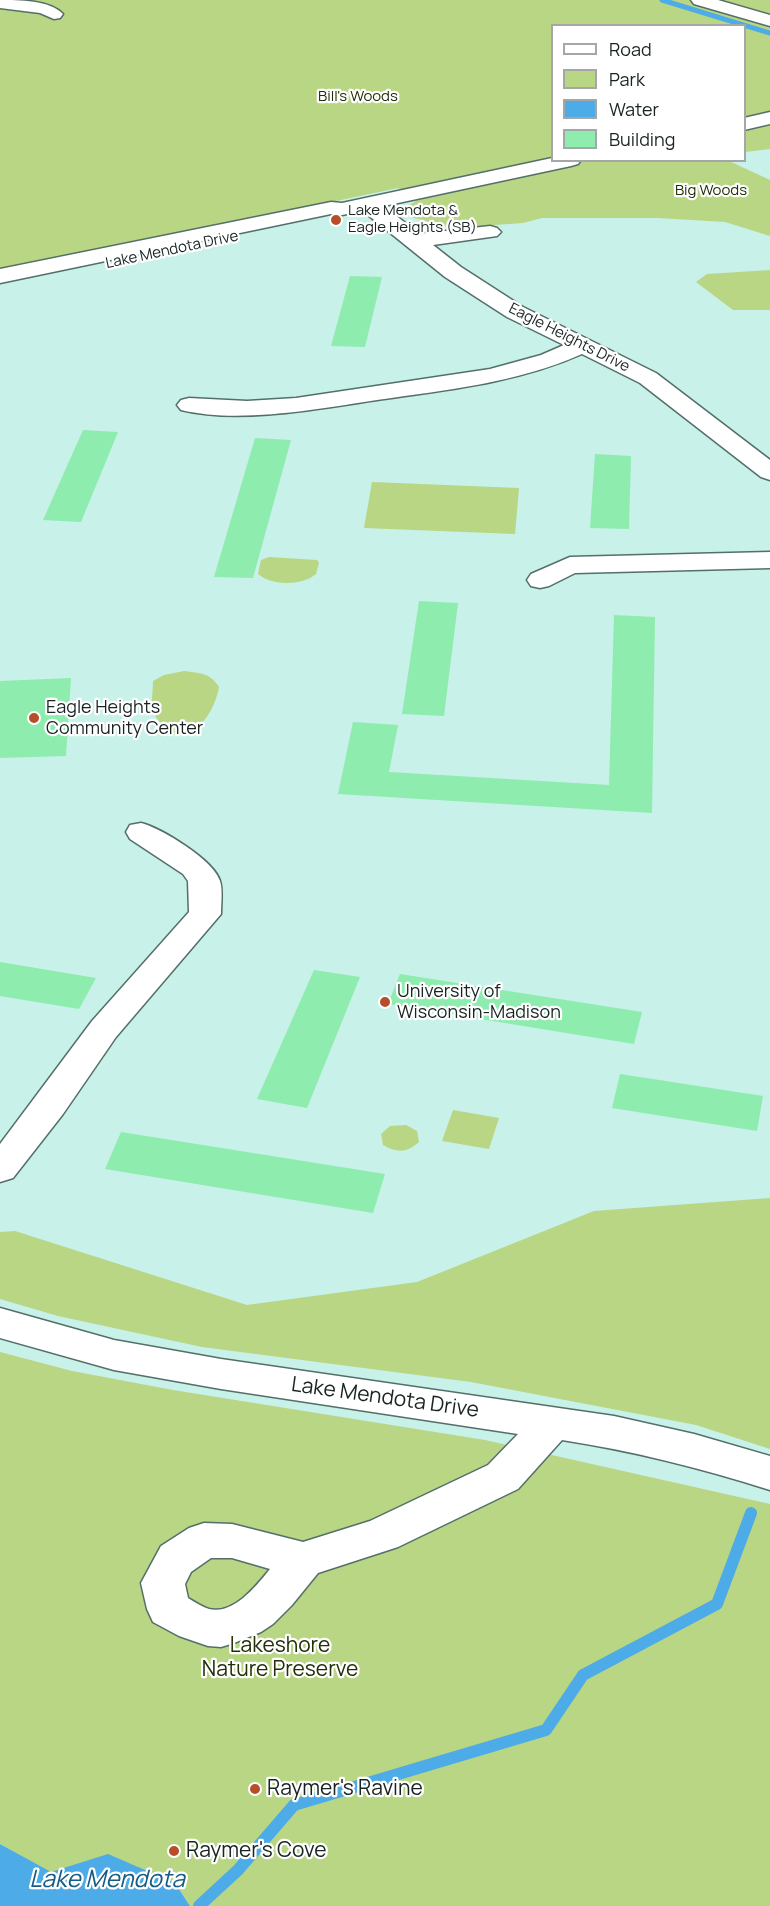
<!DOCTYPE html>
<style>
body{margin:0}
#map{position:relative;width:770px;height:1906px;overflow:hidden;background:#dbfaf4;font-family:Manrope,sans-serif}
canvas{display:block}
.legend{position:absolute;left:551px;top:24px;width:195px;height:138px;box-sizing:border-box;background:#fff;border:2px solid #a3a7a7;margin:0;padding:8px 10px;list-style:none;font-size:18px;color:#192422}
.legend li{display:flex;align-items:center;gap:12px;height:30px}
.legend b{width:30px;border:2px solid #a3a7a7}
</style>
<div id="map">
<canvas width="770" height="1906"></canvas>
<ul class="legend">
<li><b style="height:8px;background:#fff"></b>Road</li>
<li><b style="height:16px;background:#b8d684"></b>Park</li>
<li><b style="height:16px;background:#4dabe8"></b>Water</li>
<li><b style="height:16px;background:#8eecae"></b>Building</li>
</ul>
</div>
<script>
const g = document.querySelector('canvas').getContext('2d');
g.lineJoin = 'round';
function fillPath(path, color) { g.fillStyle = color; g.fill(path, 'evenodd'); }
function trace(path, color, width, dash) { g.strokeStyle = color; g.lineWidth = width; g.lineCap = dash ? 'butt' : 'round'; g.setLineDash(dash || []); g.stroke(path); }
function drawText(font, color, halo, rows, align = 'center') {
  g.font = font + ' Manrope,sans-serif'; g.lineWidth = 4.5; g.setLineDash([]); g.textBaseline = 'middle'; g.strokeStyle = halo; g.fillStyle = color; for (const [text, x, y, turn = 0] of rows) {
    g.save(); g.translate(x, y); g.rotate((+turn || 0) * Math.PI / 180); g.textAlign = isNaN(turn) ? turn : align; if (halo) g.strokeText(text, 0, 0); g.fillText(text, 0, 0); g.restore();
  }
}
fillPath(new Path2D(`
 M0,0H770V1906L175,1883L0,1844ZM552,26H744V160H552Z`), '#c8f1e9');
fillPath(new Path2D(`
 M0,0H770V149L745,152L744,26H552V160L729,161L770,180V236L725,222L658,218H542L523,223L451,228L411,217L404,208L416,201L398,188L0,272Z
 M770,270V310H733L696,282L707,274Z
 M372,482L519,488L515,534L364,528Z
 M269,557L317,560L319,563L316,574C302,586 272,586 258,574L261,560Z
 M184,671C199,673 211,673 219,687C215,712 190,752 163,726C159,721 154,716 153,710C151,701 153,690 153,681L164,675Z
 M453,1110L499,1118L489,1149L442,1141Z
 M406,1125L417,1131L419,1142C407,1153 397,1153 383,1145L381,1134L390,1126Z
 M770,1198V1449L696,1425L471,1382L202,1347L58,1316L0,1299V1232L15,1231L247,1305L417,1282L594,1211Z
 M0,1352L72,1371L173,1390L485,1440L770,1504V1906H190L175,1883L51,1873L0,1844Z`), '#b8d684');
fillPath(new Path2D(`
 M0,1844L51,1872L108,1854L175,1883L190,1906H0Z`), '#4dabe8');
trace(new Path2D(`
 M662,0L770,33`), '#4dabe8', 5);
trace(new Path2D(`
 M199,1906L238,1870L294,1805L546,1730L583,1675L717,1604L751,1513`), '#4dabe8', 12);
fillPath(new Path2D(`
 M350,276L382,277L365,347L331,346Z
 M83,430L118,432L81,522L43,520Z
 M255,438L291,440L253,578L214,577Z
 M595,454L631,456L629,529L590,528Z
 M419,601L458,603L444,716L402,714Z
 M614,615L655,617L652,813L338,794L353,722L398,725L389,772L609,785Z
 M71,678L66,756L0,758V681Z
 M0,962L96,978L79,1009L0,996Z
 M314,970L360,977L307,1108L257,1099Z
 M400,974L642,1012L634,1044L388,1004Z
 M620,1074L763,1096L757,1131L612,1108Z
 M121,1132L385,1174L373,1213L105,1169Z`), '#8eecae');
const minor = new Path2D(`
 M0,0C19,0 50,0 63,14L60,18L54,19L40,13L0,8Z
 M691,0H718L770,15V26L694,4Z
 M770,112V124L744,130V118Z
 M552,158V160H581L578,164L571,166L384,206L419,234L490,226L497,228L501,232L497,236L433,245L461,267L523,307L656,373L770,460V480L761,477L640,383L582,354C517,383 446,390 377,400C318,409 238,424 181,410L177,405L181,400L189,398L247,401L296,398L490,369L541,355L564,345L507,317L445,277L363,211L342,215L331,214L0,283V269L331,202L342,203Z
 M770,552V568L575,573L549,586L540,588L531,586L527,580L531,574L570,557Z
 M141,823C161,828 214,860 220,881C223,890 221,904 221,914L116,1037L63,1114L13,1178L0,1182V1144L92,1021L189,912L188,881L183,874L130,839L126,832L130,825Z
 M0,1308L114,1340L221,1359L614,1416L694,1434L770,1456V1490C701,1468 633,1451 562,1440L518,1489L398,1547L318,1573L292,1605L273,1624L261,1632L234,1643L221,1647L208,1646L179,1636L153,1622L147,1609L141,1583L161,1546L189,1528L204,1523L232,1524L303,1542L370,1521L488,1465L518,1434L221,1389L114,1370L0,1338ZM211,1558H232L270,1569C257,1585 234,1615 209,1609C202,1607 195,1602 188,1598L185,1584L191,1572Z`);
trace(minor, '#546f6a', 3);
fillPath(minor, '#fff');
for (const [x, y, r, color] of [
 [336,220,6,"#b64e2a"],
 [34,718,6,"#b64e2a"],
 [385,1002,6,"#b64e2a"],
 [255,1789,6,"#b64e2a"],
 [174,1851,6,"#b64e2a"]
]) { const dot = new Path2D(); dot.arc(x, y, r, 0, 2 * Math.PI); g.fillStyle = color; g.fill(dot); trace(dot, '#fff', 2); }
drawText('15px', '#222f07', '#fff', [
 ["Bill's Woods",358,97],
 ["Big Woods",711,191]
]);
drawText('15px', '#192422', '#fff', [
 ["Lake Mendota &",348,211],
 ["Eagle Heights (SB)",348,228]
], 'left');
drawText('15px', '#192422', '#fff', [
 ["Lake Mendota Drive",172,250,-12],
 ["Eagle Heights Drive",569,338,27]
]);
drawText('18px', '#192422', '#fff', [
 ["Eagle Heights",46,708],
 ["Community Center",46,729],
 ["University of",397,992],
 ["Wisconsin-Madison",397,1013]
], 'left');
drawText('21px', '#192422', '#fff', [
 ["Lake Mendota Drive",385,1398,8]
]);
drawText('21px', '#222f07', '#fff', [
 ["Lakeshore",280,1646],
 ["Nature Preserve",280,1670]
]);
drawText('21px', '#192422', '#fff', [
 ["Raymer's Ravine",267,1789],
 ["Raymer's Cove",186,1851]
], 'left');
drawText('italic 24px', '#175c85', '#fff', [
 ["Lake Mendota",107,1880]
]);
</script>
